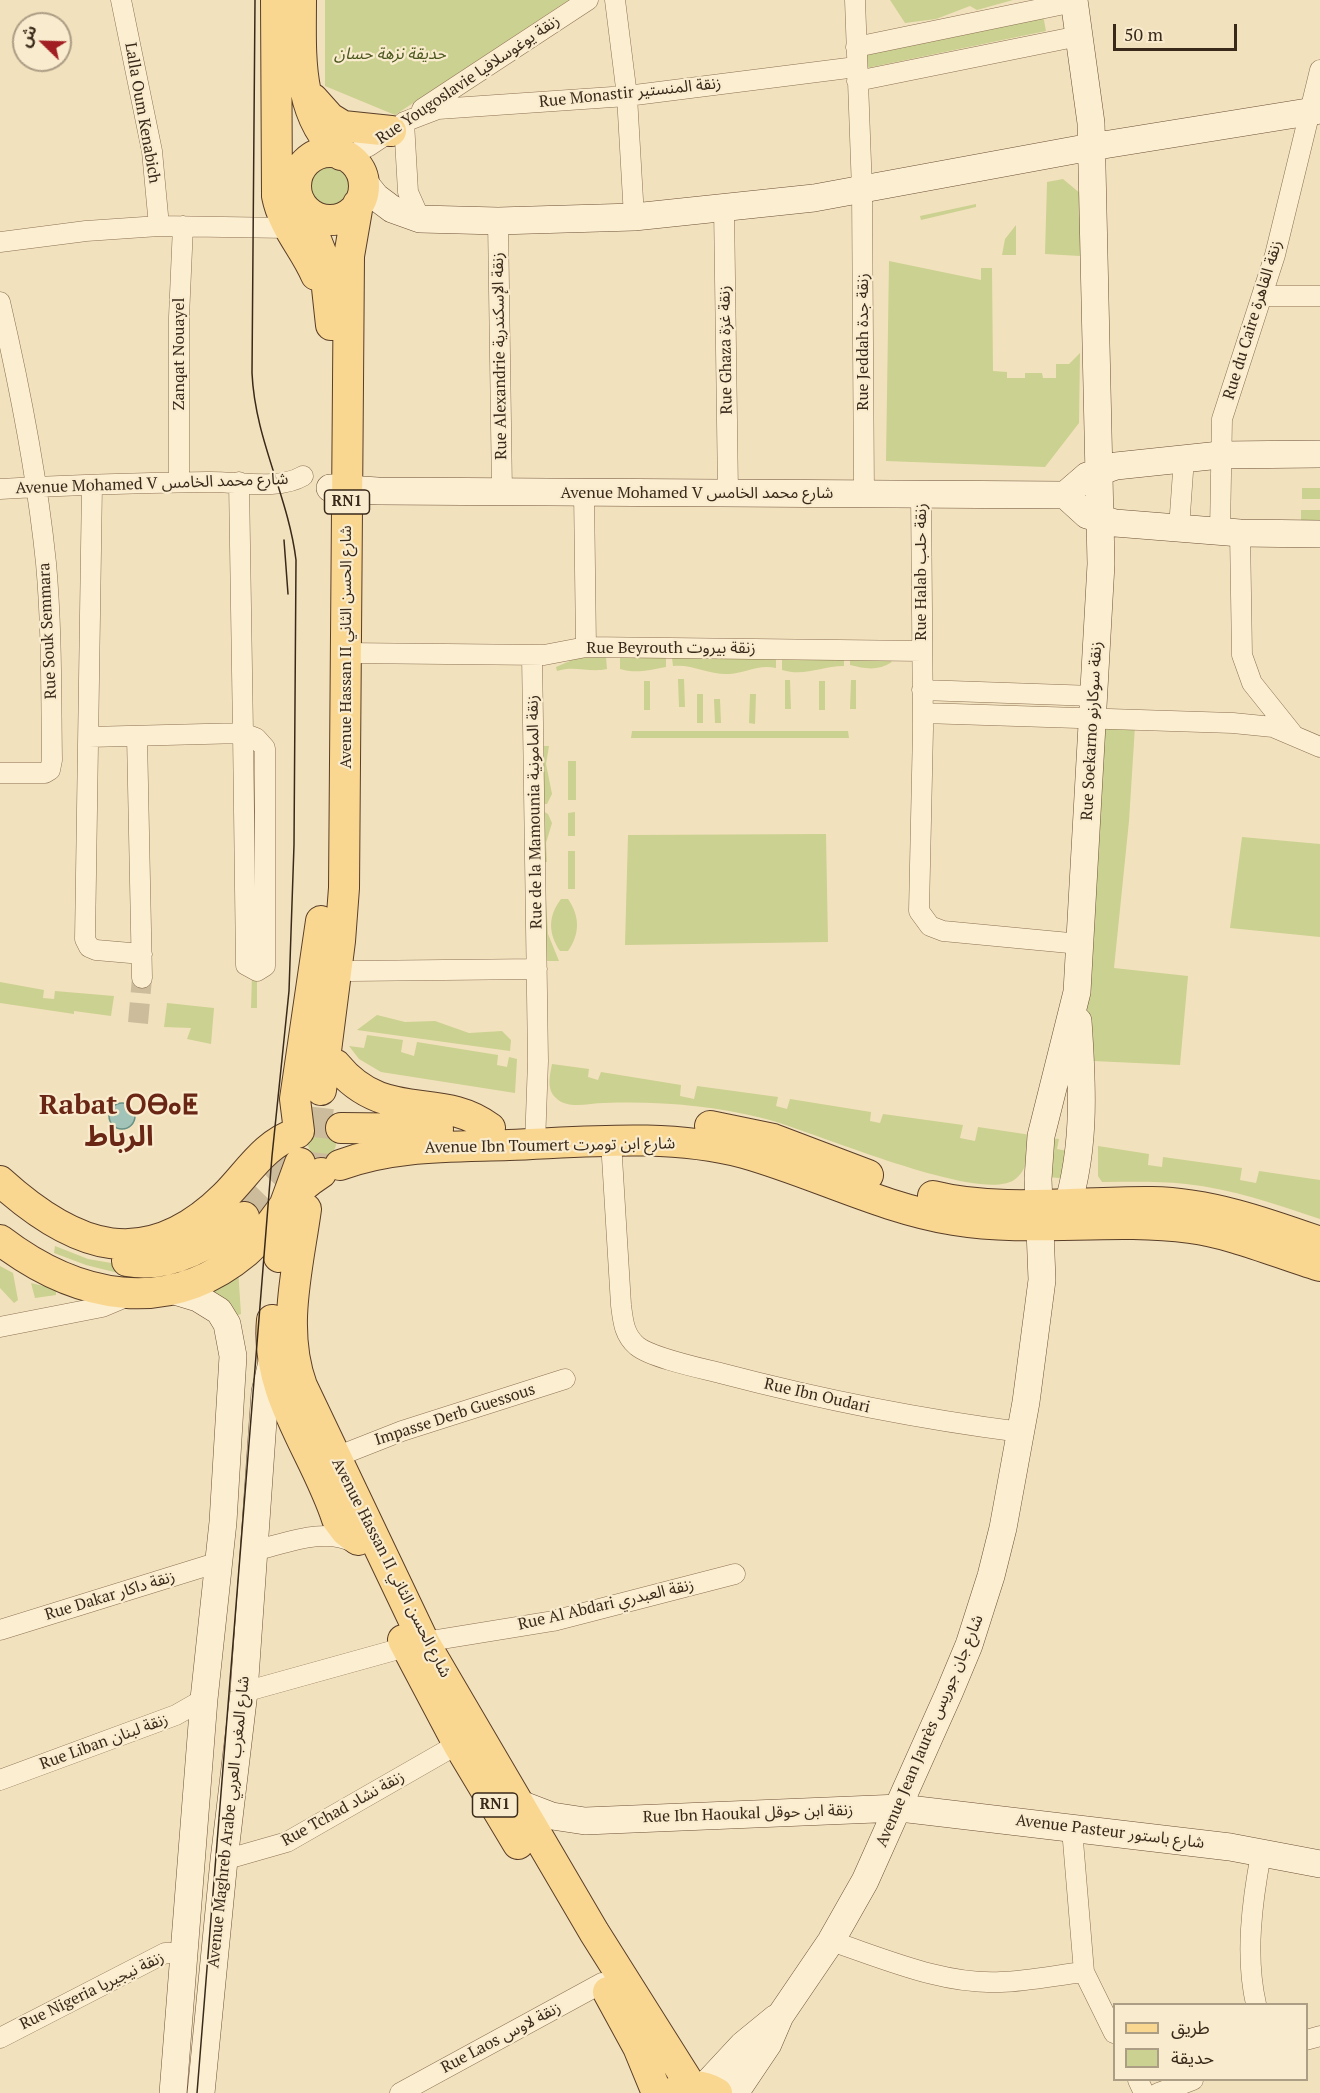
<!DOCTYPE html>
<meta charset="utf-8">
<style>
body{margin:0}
#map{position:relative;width:1320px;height:2093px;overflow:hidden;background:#f2e1bd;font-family:"PT Serif","Noto Sans Arabic",serif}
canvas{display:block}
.legend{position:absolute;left:1113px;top:2003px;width:195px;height:78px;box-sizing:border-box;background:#f9ebcd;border:2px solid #ac9d85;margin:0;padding:8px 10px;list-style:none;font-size:18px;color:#39291a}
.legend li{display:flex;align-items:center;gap:12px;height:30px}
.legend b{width:30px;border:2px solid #ac9d85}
.north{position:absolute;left:12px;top:12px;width:60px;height:60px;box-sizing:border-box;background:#f9ebcd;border:2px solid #ac9d85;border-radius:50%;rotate:293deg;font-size:16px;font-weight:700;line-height:24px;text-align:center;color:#39291a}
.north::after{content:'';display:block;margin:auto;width:21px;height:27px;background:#a11e22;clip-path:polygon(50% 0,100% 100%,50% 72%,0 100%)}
.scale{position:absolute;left:1113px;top:24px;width:124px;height:27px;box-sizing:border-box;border:3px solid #39291a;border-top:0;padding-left:8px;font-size:18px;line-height:21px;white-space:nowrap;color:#39291a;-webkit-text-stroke:4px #f9ebcd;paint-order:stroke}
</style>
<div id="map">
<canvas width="1320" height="2093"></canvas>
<ul class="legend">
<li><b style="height:8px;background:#fad790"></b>طريق</li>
<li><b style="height:16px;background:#cbd190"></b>حديقة</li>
</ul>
<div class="north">ش</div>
<div class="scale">50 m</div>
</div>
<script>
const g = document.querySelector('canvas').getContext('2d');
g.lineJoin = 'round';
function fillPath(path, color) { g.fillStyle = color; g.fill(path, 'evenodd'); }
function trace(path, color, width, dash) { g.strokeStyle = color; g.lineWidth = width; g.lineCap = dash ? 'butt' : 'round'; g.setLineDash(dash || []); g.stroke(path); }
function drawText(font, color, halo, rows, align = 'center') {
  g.font = font + ' "PT Serif","Noto Sans Arabic","Noto Sans Tifinagh",serif'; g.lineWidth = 4.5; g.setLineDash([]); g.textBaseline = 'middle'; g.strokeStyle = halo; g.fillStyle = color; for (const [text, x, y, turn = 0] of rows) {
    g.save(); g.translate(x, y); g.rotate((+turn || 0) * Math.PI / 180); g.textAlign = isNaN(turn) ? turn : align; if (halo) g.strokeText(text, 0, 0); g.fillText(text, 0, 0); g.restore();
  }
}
fillPath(new Path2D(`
 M325,0H569L395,115L325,86Z
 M890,0H1013L977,10L970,6L936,19L905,23Z
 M1043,15L1046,31L867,68L864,52Z
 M304 187a24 24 0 1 1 48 0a24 24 0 1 1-48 0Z
 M1063,179L1081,194L1080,256L1045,254L1047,182Z
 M976,204V207L921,220L920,216Z
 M1016,225V255H1002L1005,239Z
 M889,261L981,280V268H992L993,371L1007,372V378H1025V373H1042L1043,378H1056V364H1069L1080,353L1079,423L1045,467L886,461Z
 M1302,488H1320V499H1302Z
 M1301,510H1320V522H1301Z
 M581,656L606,657L607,669C589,673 575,665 557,671L556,667Z
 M620,657L666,658V667C649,670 636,674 620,669Z
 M672,658H776V668C758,664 746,673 729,674C709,675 693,664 673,666Z
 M782,658H844V666C821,666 805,677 782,670Z
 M850,658L889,660L892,662C878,671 866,669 850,665Z
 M678,679H684L685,707H679Z
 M785,680H790L791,709H785Z
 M851,680H856V709H850Z
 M644,681H650V710H644Z
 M819,681H825V710H819Z
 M697,694H703V723H697Z
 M750,694H756L755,724L749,723Z
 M714,699H720L721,723H715Z
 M1098,721L1135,726L1129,821L1114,968L1188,976L1180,1065L1093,1061L1083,989Z
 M632,731H848L849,738H631Z
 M543,746H549L546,764L552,794L547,804H543Z
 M568,761H576V800H568Z
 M543,811L548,814L552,823L546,843L547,862H544Z
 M575,812V836H568V813Z
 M826,834L828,942L625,945L628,835Z
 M1242,837L1320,844V937L1230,928Z
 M568,851H575V889H568Z
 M543,899H546L548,934L559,961H543Z
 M561,899H568C580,916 580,934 568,951H560C548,933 548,916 561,899Z
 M252,974H257V1008H251Z
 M0,982L44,990L43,998L54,999L55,991L114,996L111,1016L74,1011V1014L0,1003Z
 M167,1003L214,1008L211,1044L187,1039L191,1028L164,1027Z
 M377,1015L405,1022L435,1021L469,1033L502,1031L511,1040L510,1051L357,1030Z
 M367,1035L403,1040L401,1052L414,1056L417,1042L498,1055L497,1065L507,1067L509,1057L517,1059L515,1093L381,1072L359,1059L349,1046L364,1048Z
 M552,1064L589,1069L588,1077L598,1080L601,1072L681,1085L680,1096L694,1099L697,1086L778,1097L776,1106L787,1109L790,1099L871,1112L870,1121L880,1123L883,1114L963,1125L960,1138L975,1141L978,1127L1031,1135C1028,1151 1029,1170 1014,1180C978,1204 809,1129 762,1118C710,1105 657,1101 604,1103C589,1103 568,1110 556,1098C546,1089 550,1075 552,1064Z
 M308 1143a14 14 0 1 1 28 0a14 14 0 1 1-28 0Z
 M1050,1138L1059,1139L1057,1149L1067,1151L1066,1179L1050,1177Z
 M1098,1146L1149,1154L1148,1165L1162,1167L1163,1157L1242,1168L1240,1180L1256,1183L1259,1171L1320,1180V1219C1276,1204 1232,1189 1186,1184C1158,1181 1130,1182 1102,1182L1098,1176Z
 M55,1246L88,1259L117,1264L118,1273L86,1265L54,1253Z
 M0,1266L13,1273L18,1300L14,1303L0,1288Z
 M238,1269L241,1314L235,1316L209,1289Z
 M31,1283L56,1289V1295L35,1298Z`), '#cbd190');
const water = new Path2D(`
 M109 1116a13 13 0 1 1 26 0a13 13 0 1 1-26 0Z`);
fillPath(water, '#a1c3b8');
trace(water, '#679186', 1.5);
trace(new Path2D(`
 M138,1023L142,978`), '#cdbc9c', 20, [20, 10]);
trace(new Path2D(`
 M310,1182L321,1090
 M244,1217L282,1178L296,1150`), '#cdbc9c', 30, [30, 15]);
const street = new Path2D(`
 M121,0L152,151L159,226
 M615,0L627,96L634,217
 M855,0L862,190L864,494
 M856,47L1074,2
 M857,81L1079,36
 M422,109L588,0
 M404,122L438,109L627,96L856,67
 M404,122L408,192L420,219
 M346,157L369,146L393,130
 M724,207L728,492
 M498,221L502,491
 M0,242L86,231L159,226L288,228
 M1263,296H1320
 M0,302C20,388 37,475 46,563C52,629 51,694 52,760L50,770L45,773H0
 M179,482V317L183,226
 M92,485L85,939L89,947L96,950L142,954
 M0,489C69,485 138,483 207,482C237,481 277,491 303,476
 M584,492L586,647
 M921,493L923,729L919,911L930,926L943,931L1080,944
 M1179,528L1184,458
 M1220,531L1222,419L1275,255L1320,70
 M1240,533L1242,655L1252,683L1292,733
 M346,653L544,655L586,647L922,651
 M532,655L538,1061L535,1144
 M922,690L1094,696
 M923,713L1233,723L1273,727L1320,747
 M243,733L256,738L265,748V966L257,971L246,965Z
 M137,736L142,978
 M89,737L243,733L239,482
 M351,971L537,969
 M611,1141L621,1305C623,1321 624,1335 637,1346C652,1358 700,1368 720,1373C819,1399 918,1419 1021,1432
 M0,1327L102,1307L133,1294
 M346,1453L402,1431L565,1379
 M253,1551C285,1544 325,1526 355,1543
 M0,1630L219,1562
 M244,1692L424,1642L553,1621L735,1574
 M0,1780L176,1715L204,1699
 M1072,1829L1084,1972L1114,2033
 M224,1860L287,1842L458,1744
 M831,1941C885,1959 944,1985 1001,1982C1029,1981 1057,1975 1084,1972
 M1256,2004C1245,1956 1252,1902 1261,1854
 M0,2038L165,1953H179L186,1956
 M1306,2040L1320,2036
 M1138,2080L1144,2093
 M400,2093L602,1983
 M1158,2093L1193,2080`);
const secondary = new Path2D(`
 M363,181L376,197L392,209L420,219L498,221L634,217L814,198L1091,147L1320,110
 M330,488L378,491L1065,495L1087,476L1116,466L1220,455L1320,454
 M1065,495L1087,515L1115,523L1240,533L1320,534
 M1062,1223C1086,1156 1083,1091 1078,1021
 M518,1803L552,1816L585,1821L900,1808L1230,1847L1320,1864
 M704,2087L743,2045L776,2018
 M173,2093L204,1699L223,1522L233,1356L227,1324L219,1311L198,1298L175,1291
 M201,2093L224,1860L244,1692L265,1392L272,1362
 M735,2093L768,2044L780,2016L831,1941L865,1881L949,1693L969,1645L991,1576L1003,1528L1026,1402L1042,1280L1038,1179L1041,1136L1077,992L1101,564L1091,123L1074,0`);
const primary = new Path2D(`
 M276,0L277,196C283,227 304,247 316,275
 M301,0C301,55 296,115 341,155
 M313,99L330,118L343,126L391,131
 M296 186a34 34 0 1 1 68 0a34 34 0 1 1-68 0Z
 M304,209L324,260L331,325
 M336,1065C385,1125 440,1090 490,1128
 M321,1090L340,941L344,888L349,256L358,204
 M710,1126L773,1139L868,1175
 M341,1128L438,1129
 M299,1131L295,1099L321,921
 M340,1165C393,1145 452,1147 509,1145C586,1142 668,1133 744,1153C815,1173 881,1208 954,1220C1032,1233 1112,1217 1190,1228C1235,1234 1277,1253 1320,1266
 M0,1181C75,1249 146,1274 225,1196C248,1173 265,1143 297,1133
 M933,1196C1000,1213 1082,1201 1152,1202C1210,1203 1266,1223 1320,1242
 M306,1209C298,1268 281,1329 302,1386L424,1642L594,1932L691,2086
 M0,1240C76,1298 167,1318 246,1252C261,1239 272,1222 284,1206C294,1193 307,1182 321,1173
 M279,1257L285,1204L300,1163
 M127,1261C170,1269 212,1244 244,1217
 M272,1320C265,1395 315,1451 337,1519L346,1531L358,1540
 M403,1640L458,1744L518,1844
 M608,1992L638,2047L657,2093
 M672,2093C686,2084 702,2084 717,2093`);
trace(street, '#8c7154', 21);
trace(secondary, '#6d5138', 28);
trace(primary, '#593e29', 32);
trace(street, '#fceed1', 20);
trace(secondary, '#fceed1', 27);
trace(primary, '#fad790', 30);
trace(new Path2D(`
 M284,540L288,594
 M197,2093L272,1156L289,991L294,845L296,560C288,495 255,440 252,373L255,0`), '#39291a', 1.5);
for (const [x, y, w] of [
 [347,502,45],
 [495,1805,45]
]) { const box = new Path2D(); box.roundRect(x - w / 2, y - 12, w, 24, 4.5); g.fillStyle = '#f9ebcd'; g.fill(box); trace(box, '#39291a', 1.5); }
drawText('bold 15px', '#39291a', null, [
 ["RN1",347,502],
 ["RN1",495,1805]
]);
drawText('italic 16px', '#4b581f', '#f9ebcd', [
 ["حديقة نزهة حسان",390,54]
]);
drawText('16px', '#39291a', '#f9ebcd', [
 ["Rue Yougoslavie زنقة يوغوسلافيا",468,80,-34],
 ["Rue Monastir زنقة المنستير",630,93,-6],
 ["Lalla Oum Kenabich",142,113,80],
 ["Rue du Caire زنقة القاهرة",1253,320,-73],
 ["Rue Jeddah زنقة جدة",863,342,-90],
 ["Rue Ghaza زنقة غزة",726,350,-91],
 ["Zanqat Nouayel",179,354,-90],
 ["Rue Alexandrie زنقة الإسكندرية",500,356,-91],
 ["Avenue Mohamed V شارع محمد الخامس",152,484,-2],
 ["Avenue Mohamed V شارع محمد الخامس",697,493],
 ["Rue Halab زنقة حلب",921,572,-90],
 ["Rue Souk Semmara",48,631,-93],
 ["Avenue Hassan II شارع الحسن الثاني",346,647,-90],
 ["Rue Beyrouth زنقة بيروت",671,648],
 ["Rue Soekarno زنقة سوكارنو",1092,731,-87],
 ["Rue de la Mamounia زنقة المامونية",535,812,-91],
 ["Avenue Ibn Toumert شارع ابن تومرت",550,1146,-1],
 ["Rue Ibn Oudari",817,1396,13],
 ["Impasse Derb Guessous",455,1415,-18],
 ["Avenue Hassan II شارع الحسن الثاني",391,1568,63],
 ["Rue Dakar زنقة داكار",110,1596,-17],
 ["Rue Al Abdari زنقة العبدري",606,1605,-13],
 ["Avenue Jean Jaurès شارع جان جوريس",930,1731,-67],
 ["Rue Liban زنقة لبنان",104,1742,-20],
 ["Rue Tchad زنقة نشاد",343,1809,-29],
 ["Rue Ibn Haoukal زنقة ابن حوقل",748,1814,-2],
 ["Avenue Maghreb Arabe شارع المغرب العربي",229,1822,-84],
 ["Avenue Pasteur شارع باستور",1110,1832,7],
 ["Rue Nigeria زنقة نيجيريا",92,1991,-26],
 ["Rue Laos زنقة لاوس",501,2038,-28]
]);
drawText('bold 28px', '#6a2615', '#f9ebcd', [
 ["Rabat ⵔⴱⴰⵟ",119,1106],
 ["الرباط",119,1138]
]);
</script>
